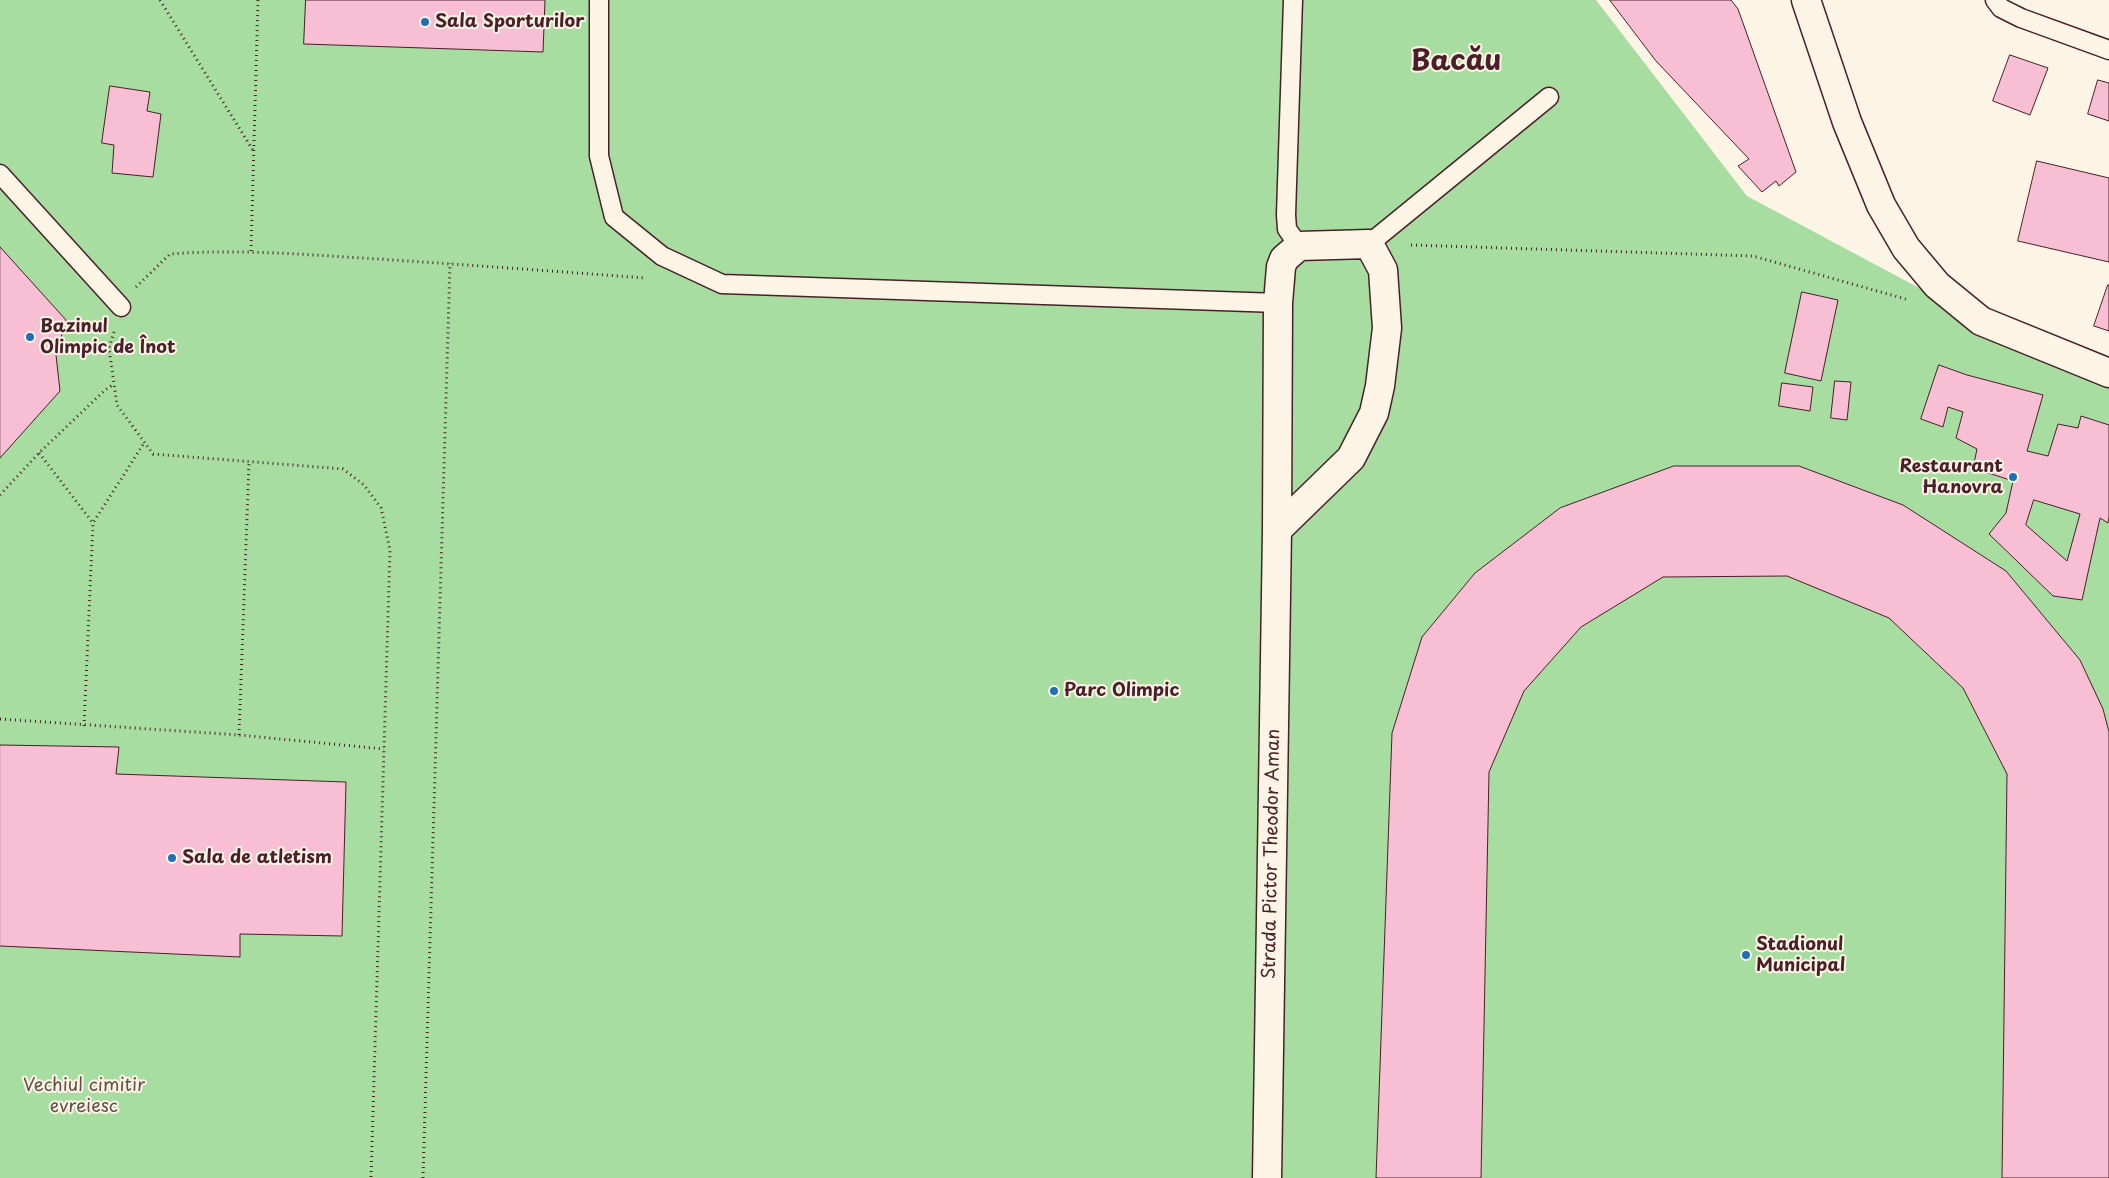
<!DOCTYPE html>
<meta charset="utf-8">
<style>
body{margin:0}
canvas{display:block;background:#fcf5e5}
</style>
<canvas width="2109" height="1178"></canvas>
<script>
const g = document.querySelector('canvas').getContext('2d');
g.lineJoin = 'round';
function fillPath(path, color) { g.fillStyle = color; g.fill(path, 'evenodd'); }
function trace(path, color, width, dash) { g.strokeStyle = color; g.lineWidth = width; g.lineCap = dash ? 'butt' : 'round'; g.setLineDash(dash || []); g.stroke(path); }
function drawText(font, color, halo, rows, align = 'center') {
  g.font = font + ' "Playpen Sans",sans-serif'; g.lineWidth = 4; g.setLineDash([]); g.textBaseline = 'middle'; g.strokeStyle = halo; g.fillStyle = color; for (const [text, x, y, turn = 0] of rows) {
    g.save(); g.translate(x, y); g.rotate((+turn || 0) * Math.PI / 180); g.textAlign = isNaN(turn) ? turn : align; if (halo) g.strokeText(text, 0, 0); g.fillText(text, 0, 0); g.restore();
  }
}
fillPath(new Path2D(`
 M0,0H1596L1747,196L1981,321L2109,375V1178H0Z`), '#a7dda1');
const building = new Path2D(`
 M306,0H545L543,52L304,44Z
 M1610,0H1731L1738,9L1796,172L1779,186L1776,181L1762,192L1738,166L1749,159L1656,61Z
 M2010,55L2048,68L2030,115L1993,101Z
 M2098,80L2109,83V121L2088,114Z
 M110,86L150,92L147,111L161,114L153,177L112,173L114,145L102,143Z
 M2037,161L2109,178V262L2018,241Z
 M0,247L66,320L56,355L60,391L0,458Z
 M2108,285H2109V331L2094,326Z
 M1802,292L1838,300L1821,381L1785,373Z
 M1939,365L1967,375L2043,395L2027,451L2048,456L2058,424L2078,428L2081,416L2109,425V517L2108,523L2100,518L2082,600L2053,596L1989,534L2006,513L2013,481L1973,468L1977,449L1956,438L1963,412L1948,407L1943,427L1921,419ZM2034,500L2080,514L2067,561L2026,525Z
 M1835,381L1851,382L1847,420L1831,418Z
 M1782,383L1813,387L1810,411L1779,406Z
 M1674,466H1799L1903,505L2006,571L2080,660L2103,709L2109,732V1178H2002L2007,774L1963,688L1889,618L1787,576L1663,577L1581,627L1524,691L1489,772L1481,1178H1376L1392,733L1422,637L1475,573L1560,508Z
 M0,745L119,747L116,774L346,782L342,936L240,934V957L0,946Z`);
fillPath(building, '#f7bed4');
trace(building, '#4a1f2b', 1);
const lane = new Path2D(`
 M599,0V156L614,217L662,256L722,284L1278,303
 M1293,0L1286,215L1287,229L1299,246
 M1995,0L2001,8L2021,18L2109,50
 M0,174L121,307
 M1369,244L1549,97`);
const street = new Path2D(`
 M1369,244L1383,270L1387,328L1380,386L1374,413L1351,458L1277,530L1278,303L1281,267L1284,259L1299,246Z
 M1267,1178L1277,530`);
const secondary = new Path2D(`
 M1806,0L1847,122L1881,205L1906,248L1937,285L1981,321L2109,373`);
trace(lane, '#4a1f2b', 21);
trace(street, '#4a1f2b', 31);
trace(secondary, '#4a1f2b', 31);
trace(new Path2D(`
 M160,0L254,152
 M1411,245L1753,256L1909,300
 M251,251L258,0
 M136,287L170,254C234,249 298,254 362,258C457,264 551,271 645,278
 M114,332L109,348L117,405L153,454L343,469L364,485L381,508L390,550L371,1178
 M39,453L93,523
 M0,495L39,453L105,390L114,384
 M0,719L239,735L384,749
 M84,726L93,523L144,443
 M239,735L249,463
 M423,1178L450,263`), '#4a1f2b', 3, [1, 4]);
trace(lane, '#fcf5e5', 18);
trace(street, '#fcf5e5', 28);
trace(secondary, '#fcf5e5', 28);
for (const [x, y, r, color] of [
 [425,22,5,"#1f6fb2"],
 [30,337,5,"#1f6fb2"],
 [2013,477,5,"#1f6fb2"],
 [1054,691,5,"#1f6fb2"],
 [172,858,5,"#1f6fb2"],
 [1746,955,5,"#1f6fb2"]
]) { const dot = new Path2D(); dot.arc(x, y, r, 0, 2 * Math.PI); g.fillStyle = color; g.fill(dot); trace(dot, '#fcf5e5', 2); }
drawText('bold 18px', '#4a1f2b', '#fcf5e5', [
 ["Sala Sporturilor",435,22],
 ["Bazinul",40,327],
 ["Olimpic de Înot",40,348],
 ["Restaurant",2003,467,"right"],
 ["Hanovra",2003,488,"right"],
 ["Parc Olimpic",1064,691],
 ["Sala de atletism",182,858],
 ["Stadionul",1756,945],
 ["Municipal",1756,966]
], 'left');
drawText('18px', '#4a1f2b', '#fcf5e5', [
 ["Strada Pictor Theodor Aman",1272,854,-89]
]);
drawText('18px', '#614e48', '#fcf5e5', [
 ["Vechiul cimitir",84,1086],
 ["evreiesc",84,1107]
]);
drawText('bold 28px', '#4a1f2b', '#fcf5e5', [
 ["Bacău",1456,62]
]);
</script>
